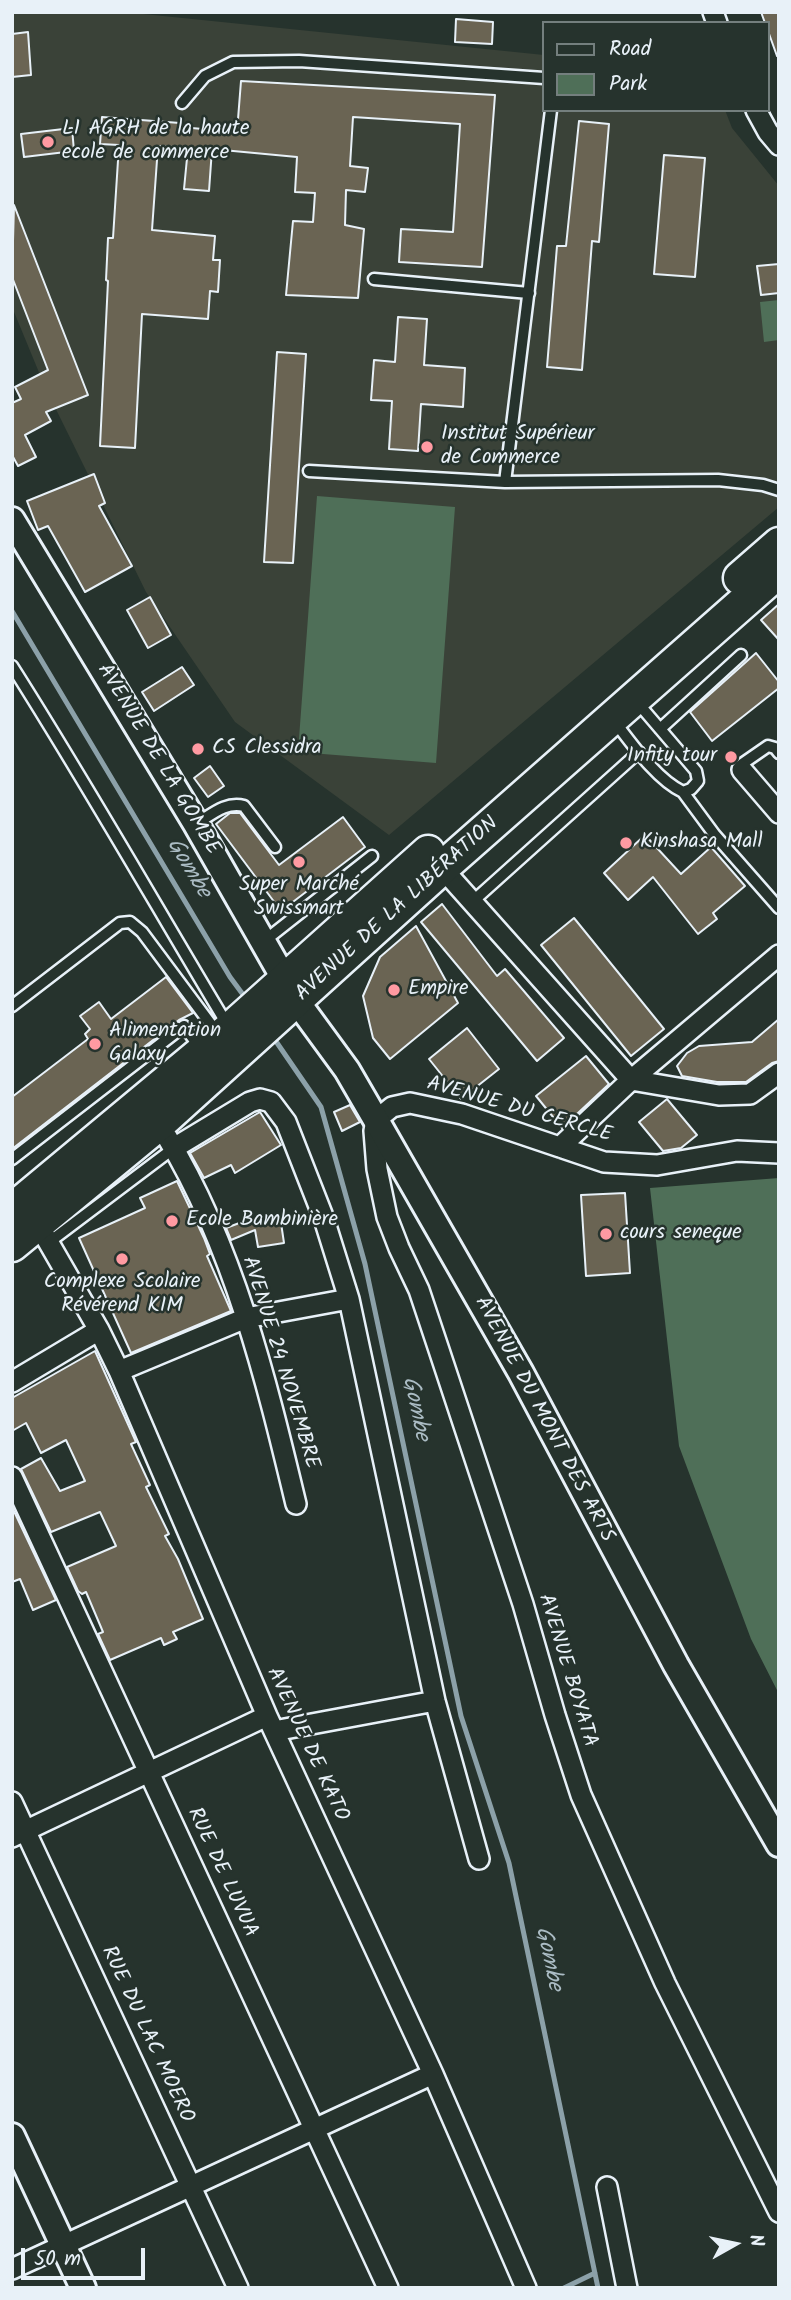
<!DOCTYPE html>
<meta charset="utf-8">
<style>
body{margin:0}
#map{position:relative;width:791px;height:2300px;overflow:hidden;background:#26332d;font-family:Kalam,sans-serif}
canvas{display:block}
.frame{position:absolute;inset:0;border:14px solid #e8f1f8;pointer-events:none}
.legend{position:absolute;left:542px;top:21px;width:228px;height:91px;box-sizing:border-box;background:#26332d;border:2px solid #747f7e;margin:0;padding:9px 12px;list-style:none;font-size:21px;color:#e8f1f8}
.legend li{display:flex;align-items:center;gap:14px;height:35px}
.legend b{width:35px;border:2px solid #747f7e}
.north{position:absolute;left:700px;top:2209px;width:70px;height:70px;-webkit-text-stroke:5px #26332d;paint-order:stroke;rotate:81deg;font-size:19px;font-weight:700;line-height:28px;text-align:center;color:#e8f1f8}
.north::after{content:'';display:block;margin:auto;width:24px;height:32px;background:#e8f1f8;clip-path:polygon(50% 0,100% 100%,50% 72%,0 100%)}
.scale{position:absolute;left:21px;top:2248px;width:124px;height:32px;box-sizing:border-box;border:4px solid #e8f1f8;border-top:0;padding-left:9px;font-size:21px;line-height:24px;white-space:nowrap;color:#e8f1f8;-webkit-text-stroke:5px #26332d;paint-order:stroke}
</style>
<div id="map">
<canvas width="791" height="2300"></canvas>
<div class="frame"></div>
<ul class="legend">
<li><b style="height:9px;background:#26332d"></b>Road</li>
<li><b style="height:19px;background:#4f6f58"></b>Park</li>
</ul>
<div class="north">N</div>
<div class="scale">50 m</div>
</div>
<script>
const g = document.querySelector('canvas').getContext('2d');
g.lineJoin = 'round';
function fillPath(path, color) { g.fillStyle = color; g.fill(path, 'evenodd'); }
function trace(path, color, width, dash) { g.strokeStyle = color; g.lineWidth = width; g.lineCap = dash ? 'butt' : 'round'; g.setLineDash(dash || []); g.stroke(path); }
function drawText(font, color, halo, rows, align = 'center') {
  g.font = font + ' Kalam,sans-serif'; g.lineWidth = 5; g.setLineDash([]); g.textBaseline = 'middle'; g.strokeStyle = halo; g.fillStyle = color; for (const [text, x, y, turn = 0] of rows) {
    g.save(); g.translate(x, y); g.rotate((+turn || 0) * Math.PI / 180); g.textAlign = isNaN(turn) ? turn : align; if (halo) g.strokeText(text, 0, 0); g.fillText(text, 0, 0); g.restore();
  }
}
fillPath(new Path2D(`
 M12,12H124L544,55V110H725L732,128L779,186V507L389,835L235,722L146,592L45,387L12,307Z`), '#3a4238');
fillPath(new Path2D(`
 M779,300V340L764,342L760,302Z
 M317,496L455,507L436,763L298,752Z
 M779,1178V1694L751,1639L679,1446L650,1188Z`), '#4f6f58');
trace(new Path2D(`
 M12,611L230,977L247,1000
 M273,1037L321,1107L365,1264L461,1716L509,1863L598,2288
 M564,2288L595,2273`), '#8ca1a9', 5);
const building = new Path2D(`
 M761,12H779V55L777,56L768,31V23H765Z
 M456,19L493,22L492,44L455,42Z
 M28,32L31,75L12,77V34Z
 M241,81L495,95L482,267L399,262L401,229L453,232L460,124L353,117L350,166L368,168L365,192L346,190L345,225L364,229L358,298L286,295L293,221L313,222L315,193L295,192L297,157L212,149L209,191L184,189L188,148L158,146L152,230L215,236L213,260H220L218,292L210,291L208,319L142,314L135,448L100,446L108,281L106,280L108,238H113L119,145L100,144L102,117L180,123V127L237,132Z
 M579,121L609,124L599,242L592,241L582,370L547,367L557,246H566Z
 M72,128L74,151L24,157L21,134Z
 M664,155L705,158L695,277L654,274Z
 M14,205L88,395L46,412L51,421L25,435L36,457L18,466L12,455V403L21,399L15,387L48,370L12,277Z
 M779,264V293L761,295L757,266Z
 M398,317L427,319L424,365L465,368L463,407L421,404L418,451L389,449L392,401L371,400L374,360L395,362Z
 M277,352L306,354L293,563L264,562Z
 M94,474L105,503L99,506L132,566L85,592L48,526L38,530L27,501Z
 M150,597L171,635L148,648L127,610Z
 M779,604V640L761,620Z
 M756,653L779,682V688L712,741L690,712Z
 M182,667L194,685L154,711L142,692Z
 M210,766L224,786L208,797L194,778Z
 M230,813H240L279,865L343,817L365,847L281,911L216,824Z
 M645,835L681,874L711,847L745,886L713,913L717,919L698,934L653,877L628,900L604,873Z
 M442,904L497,976L505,969L564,1038L537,1061L421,922Z
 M574,918L664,1029L631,1056L541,945Z
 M416,926L458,1003L390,1059L373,1038L363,996L380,957Z
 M166,977L193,1013L179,1020L12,1149V1097L88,1039L85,1034L90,1029L80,1016L99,1002L111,1019Z
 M779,1019V1061L772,1063L746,1082H717L682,1076L677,1066L687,1053L699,1046L752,1042Z
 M467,1028L499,1069L461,1099L429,1059Z
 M586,1056L609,1084L562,1128L536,1096Z
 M667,1099L697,1135L681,1148L663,1151L639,1122Z
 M350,1105L360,1122L342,1131L334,1112Z
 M260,1112L281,1145L235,1173L231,1165L204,1178L190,1153Z
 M177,1181L204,1238L210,1254L207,1256L231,1311L131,1353L79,1238L145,1208L140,1198Z
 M625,1193L630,1273L586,1276L581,1195Z
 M280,1216L284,1243L258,1247L255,1230L231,1240L226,1228L242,1222Z
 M95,1351L136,1442L131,1444L150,1485L146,1487L169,1534L165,1536L178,1559L203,1619L173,1632L177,1639L164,1645L161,1638L110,1660L98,1634L103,1632L86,1592L82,1594L78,1591L67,1567L116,1546L100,1512L51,1532L21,1469L41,1458L60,1491L85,1481L66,1440L41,1453L26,1423L12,1431V1398Z
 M12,1507L56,1600L33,1610L20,1579L12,1582Z`);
fillPath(building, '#6a6453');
trace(building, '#e8f1f8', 2);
const service = new Path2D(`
 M182,103L205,76L233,62L299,61L544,78
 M374,279L529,293
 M309,471L505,482L551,110
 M505,482L718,480L763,485L779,490
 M12,666C87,784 156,906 228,1026
 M615,722C632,744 657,780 683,792L691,789L698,781L696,771L637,702
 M660,729L741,655
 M742,770V764L768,746L775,748L779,753
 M683,792L714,834L779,908
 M196,824C211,815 226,801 244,806L275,847
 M471,903L639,752
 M263,942L372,856
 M12,1006L120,923L130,922L142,932L218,1034
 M12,1159L184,1026L201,1049
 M48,1243L174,1148`);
const minor = new Path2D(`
 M713,12L717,23
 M756,110L768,132L779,145
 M742,770L779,813
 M442,868L631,1080L719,1095L750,1094L779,1073
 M167,1137C234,1248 266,1379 296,1504
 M560,1147L631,1080L779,955
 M174,1148L250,1102L260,1099L271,1102L286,1122L324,1219L349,1299L435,1701L479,1859
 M779,1153L737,1151L657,1165L604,1162L462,1114L410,1103L392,1107L376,1120L374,1131L377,1169L387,1217L399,1248L419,1290L439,1350L523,1604L555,1715L581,1795L665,1983L779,2212
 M38,1224L99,1330L119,1371L267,1716L433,2074L526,2288
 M119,1371L246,1318L349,1299
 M12,1382L99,1330
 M12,1477L388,2288
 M274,1731L435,1701
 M12,1802L238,2288
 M12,1837L267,1716
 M607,2187L627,2288
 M12,2269L433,2074`);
const tertiary = new Path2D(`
 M12,520L196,824L298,1003L347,1070L376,1120L521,1373L676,1665L779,1844
 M12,2136L83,2288`);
const primary = new Path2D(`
 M740,578L779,544
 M12,1210L238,1022L428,852
 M12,1245L159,1124L442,868L779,571`);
trace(service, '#e8f1f8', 15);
trace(minor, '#e8f1f8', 24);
trace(tertiary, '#e8f1f8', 30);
trace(primary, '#e8f1f8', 37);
trace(service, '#26332d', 10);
trace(minor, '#26332d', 19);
trace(tertiary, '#26332d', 24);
trace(primary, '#26332d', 32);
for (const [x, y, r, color] of [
 [48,142,7,"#ff9aa2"],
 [427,447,7,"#ff9aa2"],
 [198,749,7,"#ff9aa2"],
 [731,757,7,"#ff9aa2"],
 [626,843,7,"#ff9aa2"],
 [299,862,7,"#ff9aa2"],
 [394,990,7,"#ff9aa2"],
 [95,1044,7,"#ff9aa2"],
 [172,1221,7,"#ff9aa2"],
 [606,1234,7,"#ff9aa2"],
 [122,1259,7,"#ff9aa2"]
]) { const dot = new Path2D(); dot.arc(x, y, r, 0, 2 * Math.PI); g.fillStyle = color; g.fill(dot); trace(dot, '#26332d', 2.5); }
drawText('21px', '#e8f1f8', '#26332d', [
 ["L1 AGRH de la haute",62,130],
 ["ecole de commerce",62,154],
 ["Institut Supérieur",441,435],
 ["de Commerce",441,459],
 ["CS Clessidra",212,749],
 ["Infity tour",717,757,"right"],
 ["Kinshasa Mall",640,843],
 ["Super Marché",299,886,"center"],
 ["Swissmart",299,910,"center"],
 ["Empire",408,990],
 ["Alimentation",109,1032],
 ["Galaxy",109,1056],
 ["Ecole Bambinière",186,1221],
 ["cours seneque",620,1234],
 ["Complexe Scolaire",122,1283,"center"],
 ["Révérend KIM",122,1307,"center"]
], 'left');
drawText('21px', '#e8f1f8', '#26332d', [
 ["AVENUE DE LA GOMBE",157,760,59],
 ["AVENUE DE LA LIBÉRATION",398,910,-42],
 ["AVENUE DU CERCLE",519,1111,16],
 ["AVENUE 24 NOVEMBRE",279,1363,73],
 ["AVENUE DU MONT DES ARTS",543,1420,62],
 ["AVENUE BOYATA",566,1671,73],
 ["AVENUE DE KATO",306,1745,65],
 ["RUE DE LUVUA",221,1873,65],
 ["RUE DU LAC MOERO",146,2035,65]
]);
drawText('italic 23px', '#abbcc4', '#26332d', [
 ["Gombe",187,869,59],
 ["Gombe",414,1409,78],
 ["Gombe",547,1959,78]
]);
</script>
